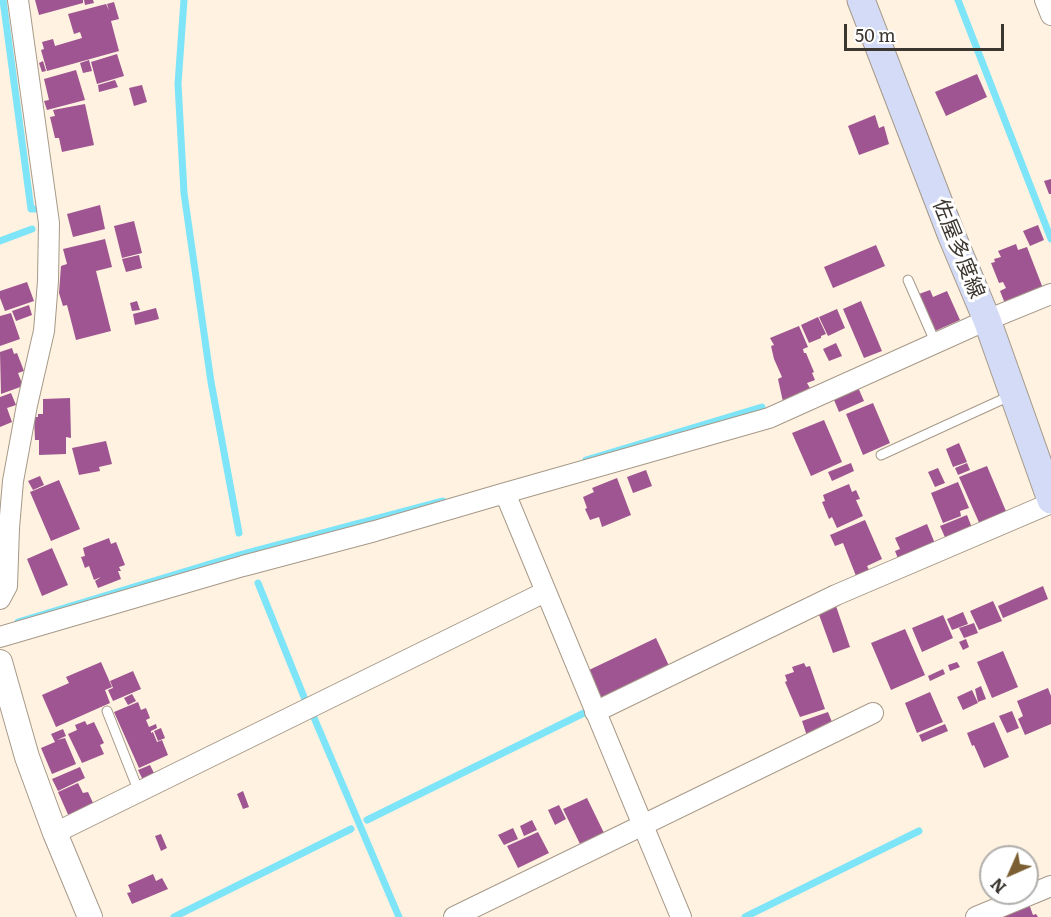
<!DOCTYPE html>
<meta charset="utf-8">
<style>
body{margin:0}
#map{position:relative;width:1051px;height:917px;overflow:hidden;background:#fff2e0;font-family:Literata,serif}
canvas{display:block}
.north{position:absolute;left:979px;top:845px;width:60px;height:60px;box-sizing:border-box;background:#fff;border:2px solid #b1afac;border-radius:50%;rotate:225deg;font-size:16px;font-weight:700;line-height:24px;text-align:center;color:#3b362f}
.north::after{content:'';display:block;margin:auto;width:21px;height:27px;background:#7b5f32;clip-path:polygon(50% 0,100% 100%,50% 72%,0 100%)}
.scale{position:absolute;left:844px;top:24px;width:160px;height:27px;box-sizing:border-box;border:3px solid #3b362f;border-top:0;padding-left:8px;font-size:18px;line-height:21px;white-space:nowrap;color:#3b362f;-webkit-text-stroke:4px #fff;paint-order:stroke}
</style>
<div id="map">
<canvas width="1051" height="917"></canvas>
<div class="north">N</div>
<div class="scale">50 m</div>
</div>
<script>
const g = document.querySelector('canvas').getContext('2d');
g.lineJoin = 'round';
function trace(path, color, width, dash) { g.strokeStyle = color; g.lineWidth = width; g.lineCap = dash ? 'butt' : 'round'; g.setLineDash(dash || []); g.stroke(path); }
function fillPath(path, color) { g.fillStyle = color; g.fill(path, 'evenodd'); }
function drawText(font, color, halo, rows, align = 'center') {
  g.font = font + ' Literata,"Noto Sans JP",serif'; g.lineWidth = 6; g.setLineDash([]); g.textBaseline = 'middle'; g.strokeStyle = halo; g.fillStyle = color; for (const [text, x, y, turn = 0] of rows) {
    g.save(); g.translate(x, y); g.rotate((+turn || 0) * Math.PI / 180); g.textAlign = isNaN(turn) ? turn : align; if (halo) g.strokeText(text, 0, 0); g.fillText(text, 0, 0); g.restore();
  }
}
trace(new Path2D(`
 M3,0L31,209H37
 M184,0L178,84L184,193L211,382L239,533
 M958,0L1051,239
 M0,241L32,229
 M586,460L762,407
 M258,583L306,702
 M18,622L236,556L443,501
 M312,713L399,917
 M367,820L588,711
 M174,917L351,829
 M745,917L919,831`), '#7ee4f8', 7);
fillPath(new Path2D(`
 M35,0H83V3L39,15Z
 M84,0H93L94,3L85,5Z
 M114,2L119,19L111,21L119,51L47,71L41,50L44,49L42,42L53,39L55,46L82,38L80,32L74,34L68,14L106,4L109,10L107,4Z
 M117,54L124,76L97,84L91,62Z
 M89,60L92,71L83,73L80,63Z
 M43,61L46,71L42,72L39,63Z
 M76,70L85,100L47,110L44,101L49,100L44,79Z
 M977,74L987,97L946,116L935,92Z
 M115,80L118,87L99,92L98,85Z
 M142,85L147,102L134,106L129,88Z
 M85,104L94,145L62,152L59,138H55L50,117L55,116L53,110Z
 M875,115L879,128L884,126L889,144L859,155L848,126Z
 M1051,179V194H1049L1044,181Z
 M100,205L105,229L73,237L67,214Z
 M134,221L142,253L122,258L114,226Z
 M1038,225L1044,240L1030,246L1023,231Z
 M105,239L112,267L96,271L111,331L76,340L67,305L63,306L59,293L61,266L67,264L63,249Z
 M1016,244L1018,250L1027,247L1044,291L1006,306L1000,291L1006,288L1003,282L999,283L991,263L995,262L994,259L1001,257L998,251Z
 M876,245L885,266L833,288L824,267Z
 M139,255L142,268L126,272L122,259Z
 M27,282L34,301L5,311L0,298V291Z
 M930,290L933,297L947,291L960,320L935,331L919,294Z
 M137,301L140,310L132,311L130,303Z
 M861,301L882,351L864,358L843,309Z
 M29,305L32,315L16,321L12,311Z
 M156,308L159,319L135,325L133,314Z
 M837,309L845,328L828,336L819,317Z
 M11,313L20,339L0,346V316Z
 M818,317L826,334L821,336V338L809,343L801,325Z
 M799,326L808,347L803,349L804,353H806L814,372L812,373L815,380L807,383L811,390L783,402L778,379L782,377L774,359L771,346L774,345L770,338Z
 M836,343L842,356L829,361L823,349Z
 M12,348L14,354L17,353L24,371L18,373L23,386L1,394L0,352Z
 M857,385L864,401L839,412L832,395Z
 M11,393L16,405L7,408L12,422L0,427V397Z
 M70,398L71,438L66,437V454L39,455V440H35L34,417H38V414H43V399Z
 M873,403L890,443L863,455L846,414Z
 M824,420L842,462L811,476L792,433Z
 M106,441L112,464L99,467L100,471L79,475L72,448Z
 M959,443L967,462L953,467L946,449Z
 M851,463L854,471L832,481L828,472Z
 M967,463L970,470L958,475L955,468Z
 M987,466L1008,516L981,527L959,477Z
 M938,468L945,483L935,487L928,472Z
 M646,470L652,486L633,493L627,477Z
 M40,476L44,485L33,490L28,481Z
 M617,478L631,515L602,527L599,517L590,520L585,509L587,508L583,497L594,492L592,488Z
 M59,480L80,529L51,541L30,492Z
 M958,482L969,508L960,511L961,516L943,523L931,493Z
 M849,484L852,492L856,490L860,499L856,500L863,516L837,528L832,517L829,519L822,502L825,501L823,495Z
 M967,515L974,533L948,544L940,526Z
 M865,520L882,559L867,566L869,570L856,576L843,543L835,546L830,535Z
 M927,524L936,546L899,561L895,551L900,549L895,538Z
 M109,538L111,544L116,542L125,565L119,567L121,571H118L121,579L98,588L95,581L101,577L94,580L89,566L85,568L81,557L85,556L83,548Z
 M52,548L68,585L42,596L27,559Z
 M1043,586L1048,599L1003,618L998,606Z
 M993,601L1002,621L979,630L970,611Z
 M836,606L850,647L833,653L818,612Z
 M963,612L968,624L952,630L947,619Z
 M943,615L953,638L922,652L912,628Z
 M974,623L978,633L964,638L959,628Z
 M905,629L925,675L891,690L871,643Z
 M656,638L671,670L603,702L587,671Z
 M966,639L969,647L963,650L959,642Z
 M1003,651L1018,687L992,698L977,662Z
 M101,662L112,687L105,690L110,703L56,727L42,695L69,683L66,677Z
 M957,662L960,667L950,671L948,665Z
 M804,663L806,667L810,666L825,709L800,717L785,682L787,681L785,675L794,672L792,667Z
 M943,669L945,674L930,681L928,676Z
 M133,671L141,689L113,701L108,690L113,688L110,681Z
 M981,686L986,699L978,702L975,689Z
 M1048,688L1051,696V724L1025,735L1018,719L1023,716L1017,701Z
 M972,690L978,703L963,710L957,697Z
 M930,692L943,722L917,733L905,703Z
 M132,694L136,701L128,705L124,698Z
 M138,702L141,710L146,708L150,718L146,720L149,727L156,724L157,728L151,731V733L153,732L157,742L162,740L168,755L139,768L114,712Z
 M1012,711L1019,728L1007,733L999,716Z
 M828,712L834,727L807,736L802,721Z
 M85,721L87,725L94,722L104,743L100,745L104,754L82,763L68,734L77,730L75,725Z
 M994,722L1009,757L984,768L974,745L972,746L967,733Z
 M945,724L948,731L922,742L919,735Z
 M161,728L165,738L158,741L154,731Z
 M63,729L66,736L57,740L65,738L76,764L52,774L41,748L55,742L51,734Z
 M150,765L156,777L144,782L138,770Z
 M80,767L85,778L58,791L52,779Z
 M78,783L83,793L88,792L94,805L70,819L58,792Z
 M243,791L249,807L243,809L237,794Z
 M587,798L604,833L580,844L563,809Z
 M559,805L566,819L555,825L548,810Z
 M532,820L537,830L524,836L520,826Z
 M513,828L518,839L504,845L498,835Z
 M538,832L549,853L518,868L507,846Z
 M161,834L167,848L161,851L155,836Z
 M153,874L156,881L162,878L168,889L132,904L127,893L131,892L128,885Z
 M1029,904L1033,915L1036,914L1038,917H999Z`), '#9e5591');
const service = new Path2D(`
 M908,280L936,344
 M881,455L1012,395
 M107,711L139,792`);
const minor = new Path2D(`
 M1045,0L1051,15
 M0,599L7,586L9,528L13,481L27,405L44,331L48,281L49,223L18,0
 M0,637L243,566L375,531L505,493
 M595,712L836,595L1051,503
 M55,833L545,592
 M454,917L873,713
 M681,917L505,493L769,418L987,320L1051,294
 M976,917L1051,886`);
const tertiary = new Path2D(`
 M0,662L27,757L55,833L90,917`);
const secondary = new Path2D(`
 M861,0L951,234L987,320L1051,500`);
trace(service, '#a69989', 11);
trace(minor, '#a69989', 22);
trace(tertiary, '#a69989', 26);
trace(secondary, '#a69989', 29);
trace(service, '#fff', 9);
trace(minor, '#fff', 20);
trace(tertiary, '#fff', 24);
trace(secondary, '#d4dbf6', 27);
drawText('21px', '#3b362f', '#fff', [
 ["佐屋多度線",958,249,68]
]);
</script>
